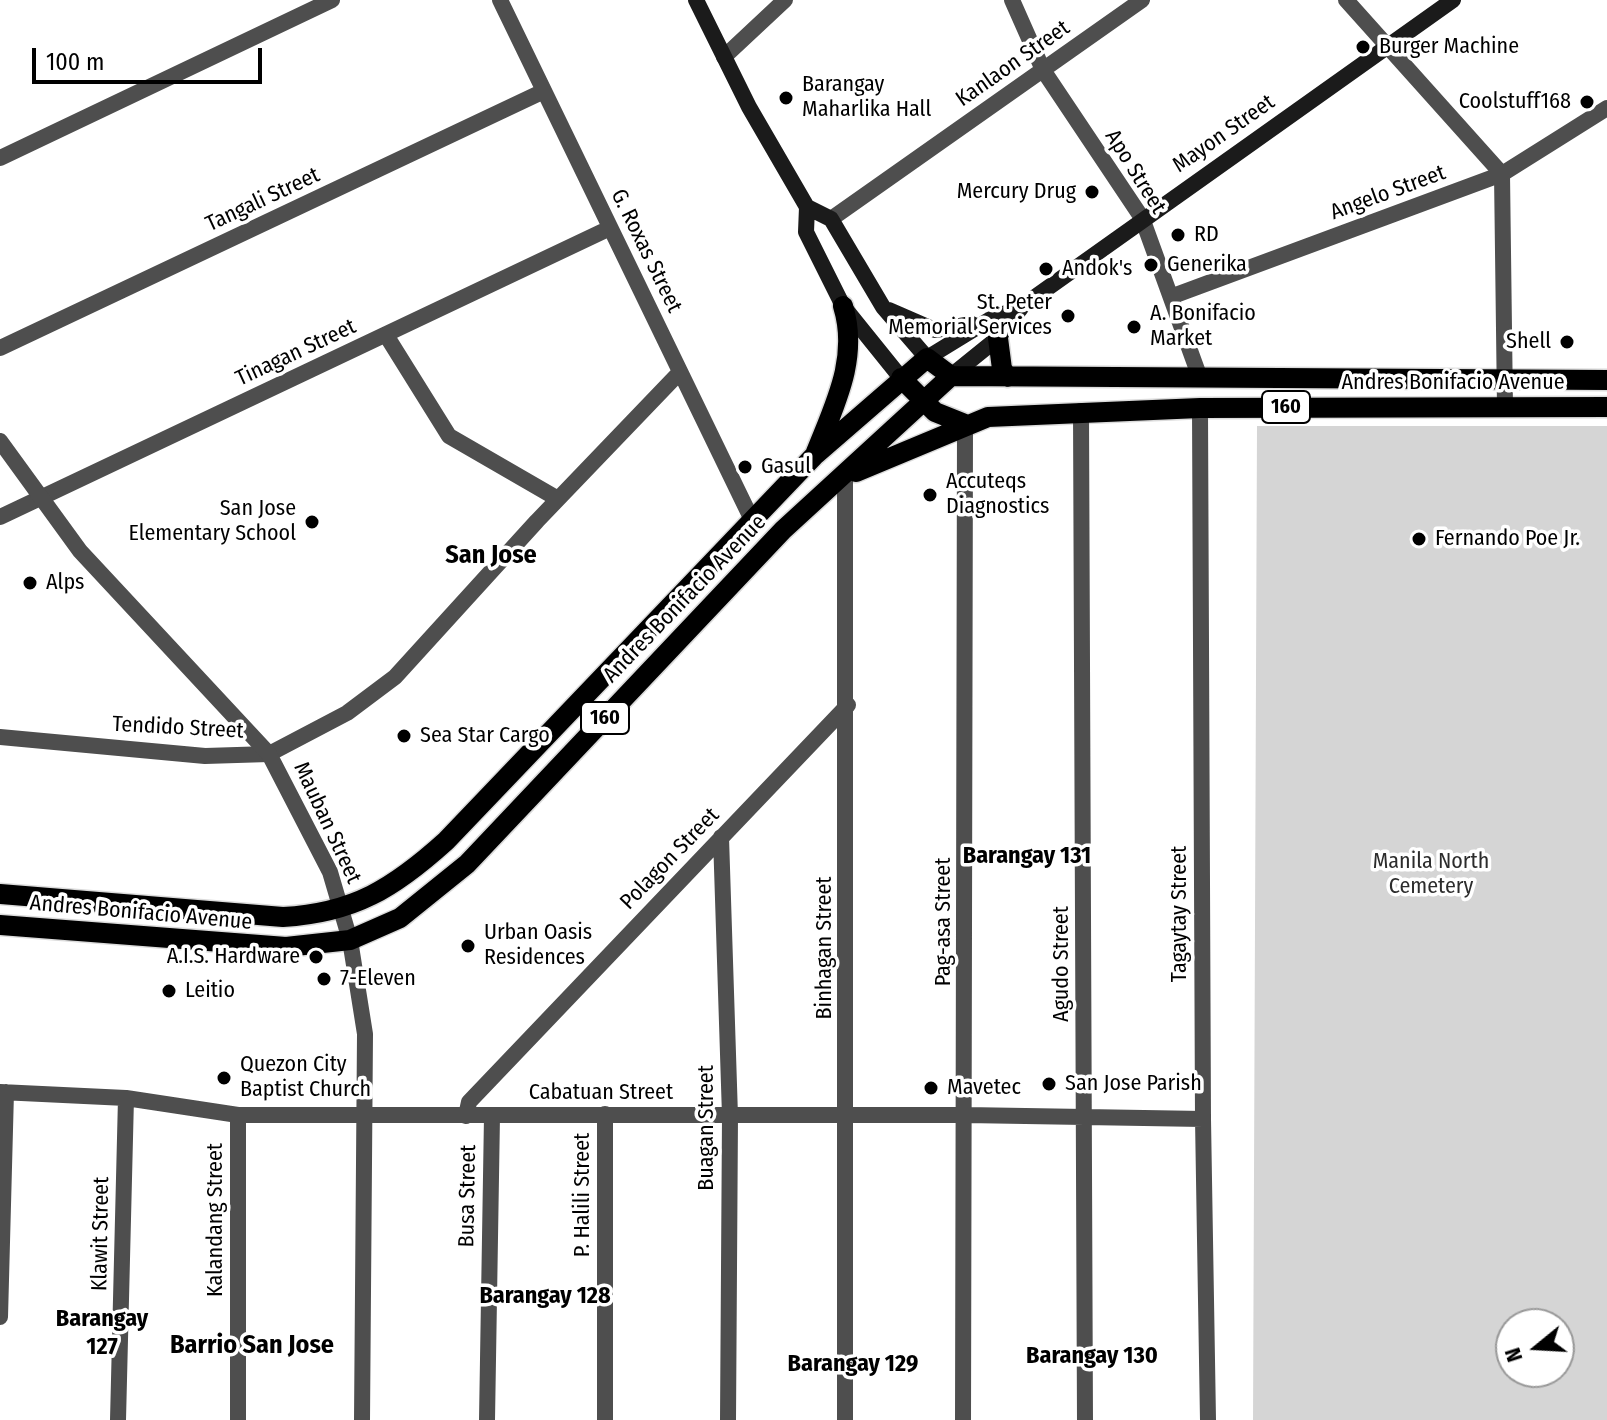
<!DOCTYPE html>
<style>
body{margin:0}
#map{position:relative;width:1607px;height:1420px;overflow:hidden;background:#fff;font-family:"Fira Sans Condensed",sans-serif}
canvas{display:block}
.north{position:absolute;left:1495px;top:1308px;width:80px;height:80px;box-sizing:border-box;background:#fff;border:2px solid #999;border-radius:50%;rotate:252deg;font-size:22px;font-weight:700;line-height:32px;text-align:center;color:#000}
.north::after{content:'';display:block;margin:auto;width:28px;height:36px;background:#000;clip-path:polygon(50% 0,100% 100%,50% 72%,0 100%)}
.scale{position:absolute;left:32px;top:48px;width:230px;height:36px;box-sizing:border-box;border:4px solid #000;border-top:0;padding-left:10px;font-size:24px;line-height:28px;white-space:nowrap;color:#000;-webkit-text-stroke:6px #fff;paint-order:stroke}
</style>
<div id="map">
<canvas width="1607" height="1420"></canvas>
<div class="north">N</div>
<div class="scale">100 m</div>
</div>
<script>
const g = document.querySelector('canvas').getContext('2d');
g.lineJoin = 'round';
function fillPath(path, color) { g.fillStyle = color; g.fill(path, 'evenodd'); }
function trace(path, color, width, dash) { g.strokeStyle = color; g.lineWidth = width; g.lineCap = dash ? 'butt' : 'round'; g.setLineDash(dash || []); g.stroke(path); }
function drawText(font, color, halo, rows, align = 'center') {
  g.font = font + ' "Fira Sans Condensed",sans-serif'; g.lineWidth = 7; g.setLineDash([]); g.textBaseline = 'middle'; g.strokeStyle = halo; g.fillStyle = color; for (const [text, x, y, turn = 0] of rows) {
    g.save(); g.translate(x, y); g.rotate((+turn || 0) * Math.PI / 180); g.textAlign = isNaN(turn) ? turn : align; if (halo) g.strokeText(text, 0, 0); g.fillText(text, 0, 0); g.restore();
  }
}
fillPath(new Path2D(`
 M1257,426H1607V1420H1253ZM1511,1324H1559V1372H1511Z`), '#d5d5d5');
const primary = new Path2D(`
 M998,338L1002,369L1008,377
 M901,378L935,412L965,424
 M816,452C835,404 859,358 843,306
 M856,472L988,417L1200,408L1607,407
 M0,894L283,917C354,913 394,888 446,841L814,456L927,358L951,376L1607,380
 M0,925L286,947L350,940L400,918L467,864L783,530L951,376`);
trace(primary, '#dbdbdb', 23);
trace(new Path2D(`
 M500,0L753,522
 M1012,0L1043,70L1142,218L1200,378
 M1346,0L1502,174L1505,407
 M724,57L785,0
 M831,219L1142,0
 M1173,296L1502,174L1607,108
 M386,335L449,436L558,499
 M0,348L544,91
 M1200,408L1203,1119L1208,1420
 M1081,411L1085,1420
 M845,476V1420
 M0,517L610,228
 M0,737L205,756L269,754L347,713L395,677L537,521L680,372
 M721,837L730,1116L728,1420
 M350,940L365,1034L362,1420
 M0,1092L126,1098L238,1115H966L1203,1119
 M466,1116L469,1102L848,705
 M0,1317L6,1092
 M118,1420L126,1098
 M238,1420V1115
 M487,1420L492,1116
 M605,1420V1114
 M963,1420L965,424`), '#4e4e4e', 16);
trace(new Path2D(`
 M0,158L332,0
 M0,441L80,551L269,754L330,872L350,940`), '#4e4e4e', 16);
trace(new Path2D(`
 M696,0L749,107L807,207L806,232L843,306L901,378
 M807,207L831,219L883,307L927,358L989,320L1021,307L1453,0
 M889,310L935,330L972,324
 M951,376L998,338L1021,308`), '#1b1b1b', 16);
trace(primary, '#000', 20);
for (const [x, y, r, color] of [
 [1363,47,8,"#000"],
 [786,98,8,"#000"],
 [1587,102,8,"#000"],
 [1092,192,8,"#000"],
 [1178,235,8,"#000"],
 [1151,265,8,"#000"],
 [1046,269,8,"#000"],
 [1068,316,8,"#000"],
 [1134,327,8,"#000"],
 [1567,342,8,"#000"],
 [745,467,8,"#000"],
 [930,495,8,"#000"],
 [312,522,8,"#000"],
 [1419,539,8,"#000"],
 [30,583,8,"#000"],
 [404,736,8,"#000"],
 [468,946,8,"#000"],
 [316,957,8,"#000"],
 [324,979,8,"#000"],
 [169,991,8,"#000"],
 [224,1078,8,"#000"],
 [1049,1084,8,"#000"],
 [931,1088,8,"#000"]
]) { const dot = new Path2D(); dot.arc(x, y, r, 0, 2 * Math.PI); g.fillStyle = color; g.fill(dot); trace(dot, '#fff', 3); }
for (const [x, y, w] of [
 [1286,407,48],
 [605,718,48]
]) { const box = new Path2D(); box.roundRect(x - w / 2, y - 16, w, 32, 6); g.fillStyle = '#fff'; g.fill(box); trace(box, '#000', 2); }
drawText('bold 20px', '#000', null, [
 ["160",1286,407],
 ["160",605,718]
]);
drawText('22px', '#000', '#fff', [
 ["Burger Machine",1379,47],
 ["Barangay",802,85],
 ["Maharlika Hall",802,110],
 ["Coolstuff168",1571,102,"right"],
 ["Mercury Drug",1076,192,"right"],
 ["RD",1194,235],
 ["Generika",1167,265],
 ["Andok's",1062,269],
 ["St. Peter",1052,303,"right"],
 ["Memorial Services",1052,328,"right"],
 ["A. Bonifacio",1150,314],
 ["Market",1150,339],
 ["Shell",1551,342,"right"],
 ["Gasul",761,467],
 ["Accuteqs",946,482],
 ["Diagnostics",946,507],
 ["San Jose",296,509,"right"],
 ["Elementary School",296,534,"right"],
 ["Fernando Poe Jr.",1435,539],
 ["Alps",46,583],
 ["Sea Star Cargo",420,736],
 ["Urban Oasis",484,933],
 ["Residences",484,958],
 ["A.I.S. Hardware",300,957,"right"],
 ["7-Eleven",340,979],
 ["Leitio",185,991],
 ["Quezon City",240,1065],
 ["Baptist Church",240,1090],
 ["San Jose Parish",1065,1084],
 ["Mavetec",947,1088]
], 'left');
drawText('22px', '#000', '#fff', [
 ["Kanlaon Street",1013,64,-35],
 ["Mayon Street",1224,134,-35],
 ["Apo Street",1135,172,58],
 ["Angelo Street",1388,193,-20],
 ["Tangali Street",263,200,-25],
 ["G. Roxas Street",646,251,64],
 ["Tinagan Street",296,353,-25],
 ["Andres Bonifacio Avenue",1453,383],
 ["Andres Bonifacio Avenue",685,599,-46],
 ["Tendido Street",178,728,3],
 ["Mauban Street",327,823,65],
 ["Polagon Street",670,859,-46],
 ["Andres Bonifacio Avenue",141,913,5],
 ["Tagaytay Street",1180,914,-90],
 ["Pag-asa Street",944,922,-90],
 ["Binhagan Street",825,948,-90],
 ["Agudo Street",1062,964,-90],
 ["Cabatuan Street",601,1093],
 ["Buagan Street",707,1128,-90],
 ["P. Halili Street",583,1195,-90],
 ["Busa Street",468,1196,-89],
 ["Kalandang Street",216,1220,-90],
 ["Klawit Street",101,1234,-89]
]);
drawText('22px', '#2c2c2c', '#fff', [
 ["Manila North",1431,862],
 ["Cemetery",1431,887]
]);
drawText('bold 24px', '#000', '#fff', [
 ["Barangay 131",1027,856],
 ["Barangay 128",545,1296],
 ["Barangay",102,1319],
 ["127",102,1347],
 ["Barangay 130",1092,1356],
 ["Barangay 129",853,1364]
]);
drawText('bold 26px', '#000', '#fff', [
 ["San Jose",491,556],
 ["Barrio San Jose",252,1346]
]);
</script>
